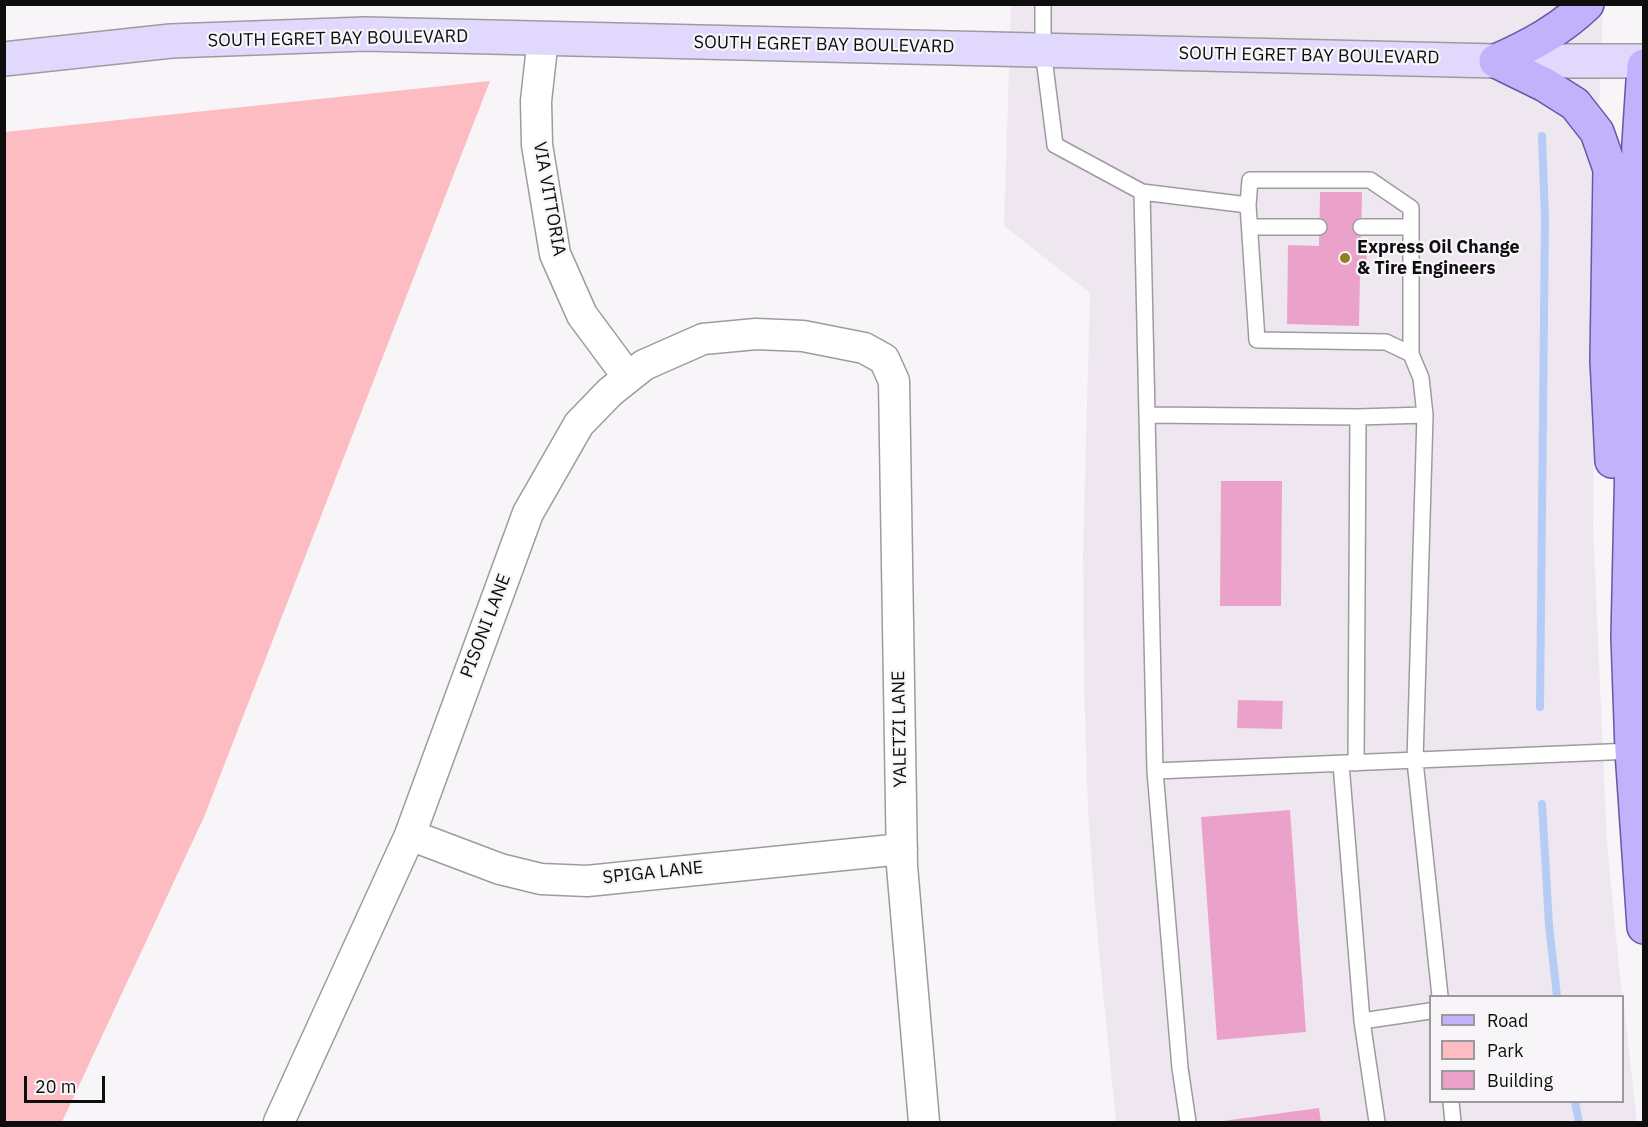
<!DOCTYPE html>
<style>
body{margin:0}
#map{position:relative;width:1648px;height:1127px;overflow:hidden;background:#f8f5f9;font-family:"IBM Plex Sans",sans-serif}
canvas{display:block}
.frame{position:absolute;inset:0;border:6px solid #0f0e0f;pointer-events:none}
.legend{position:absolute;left:1429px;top:995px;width:195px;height:108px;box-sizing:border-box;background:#f8f5f9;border:2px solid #9b999b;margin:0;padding:8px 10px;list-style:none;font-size:18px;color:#0f0e0f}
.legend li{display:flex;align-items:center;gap:12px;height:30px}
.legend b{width:30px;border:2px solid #9b999b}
.scale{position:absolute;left:24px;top:1076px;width:81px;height:27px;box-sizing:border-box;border:3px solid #0f0e0f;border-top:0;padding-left:8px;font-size:18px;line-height:21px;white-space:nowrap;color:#0f0e0f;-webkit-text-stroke:4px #f8f5f9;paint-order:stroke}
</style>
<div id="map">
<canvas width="1648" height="1127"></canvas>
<div class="frame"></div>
<ul class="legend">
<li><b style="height:8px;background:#c1b2fb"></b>Road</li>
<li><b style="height:16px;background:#fcbcc1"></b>Park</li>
<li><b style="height:16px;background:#eba2ca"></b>Building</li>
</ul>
<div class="scale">20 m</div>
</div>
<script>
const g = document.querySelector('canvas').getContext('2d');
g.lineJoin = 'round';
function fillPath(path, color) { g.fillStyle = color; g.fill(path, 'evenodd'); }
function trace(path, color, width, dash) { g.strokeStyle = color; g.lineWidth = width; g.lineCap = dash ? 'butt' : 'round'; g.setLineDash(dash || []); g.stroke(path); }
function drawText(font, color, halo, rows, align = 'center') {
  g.font = font + ' "IBM Plex Sans",sans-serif'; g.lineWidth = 4.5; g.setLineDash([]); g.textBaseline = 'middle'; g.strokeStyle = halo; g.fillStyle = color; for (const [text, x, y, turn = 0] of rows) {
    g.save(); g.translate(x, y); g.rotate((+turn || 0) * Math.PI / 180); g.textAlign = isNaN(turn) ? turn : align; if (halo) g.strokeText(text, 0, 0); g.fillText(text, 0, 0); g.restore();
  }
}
fillPath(new Path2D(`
 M1011,5H1603L1596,195L1593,525L1607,844L1622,996H1430V1102H1622L1623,998L1637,1122H1116L1098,942L1088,813L1084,684L1083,554L1090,293L1004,226Z`), '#eee7f0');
fillPath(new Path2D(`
 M490,81L204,817L62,1122H5V132Z`), '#fcbcc1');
trace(new Path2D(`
 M1540,707L1545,219L1542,136
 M1542,804L1549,925L1557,996
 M1575,1102L1579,1122`), '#b7ccf4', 8);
fillPath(new Path2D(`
 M1320,192H1362L1361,246L1367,247L1366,272H1360L1359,326L1287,324L1288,245L1319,246Z
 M1221,481H1282L1281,606H1220Z
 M1238,700L1283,701L1282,729L1237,728Z
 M1290,810L1306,1032L1217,1040L1201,817Z
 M1319,1108L1321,1122H1223V1121Z`), '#eba2ca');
const lane = new Path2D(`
 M1043,4V50L1055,145L1142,192L1155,771L1180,1068L1188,1122
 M1142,192L1248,205L1257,340L1386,342L1411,354L1421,378L1425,415L1415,761L1440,996
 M1248,205L1250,180H1370L1411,208V354
 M1250,227H1319
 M1361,227H1410
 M1148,415L1358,417L1356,763
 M1358,417L1425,415
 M1341,764L1362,1021L1377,1122
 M1155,771L1632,751
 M1362,1021L1430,1011
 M1451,1102L1453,1122`);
const street = new Path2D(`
 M543,38L536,101L537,145L555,254L582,315L628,377
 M410,835L500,869L541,879L587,881L902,849
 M279,1122L410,835L528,513L579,424L610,392L644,365L703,339L756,334L803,336L864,348L884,359L894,381L902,866L924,1122`);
const secondary = new Path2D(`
 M4,59L171,41L365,34L1496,61H1644`);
const primary = new Path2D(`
 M1496,61L1545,85L1575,104L1597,132L1610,169L1607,360L1612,461
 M1496,61C1530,46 1560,30 1587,4
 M1644,66L1639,143L1628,637L1632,751L1644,927`);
trace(lane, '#9e9b9f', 18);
trace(street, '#9e9b9f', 33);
trace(secondary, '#9e9b9f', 36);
trace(primary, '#6857a6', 36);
trace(lane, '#fff', 15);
trace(street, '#fff', 30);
trace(secondary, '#e0d8fd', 33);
trace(primary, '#c1b2fb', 33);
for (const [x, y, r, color] of [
 [1345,258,6,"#937e25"]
]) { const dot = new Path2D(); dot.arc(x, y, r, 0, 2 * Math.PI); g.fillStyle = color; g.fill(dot); trace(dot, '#f8f5f9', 2); }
drawText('18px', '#0f0e0f', '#f8f5f9', [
 ["SOUTH EGRET BAY BOULEVARD",338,39,-1],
 ["SOUTH EGRET BAY BOULEVARD",824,45,1],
 ["SOUTH EGRET BAY BOULEVARD",1309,56,1],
 ["VIA VITTORIA",549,199,80],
 ["PISONI LANE",486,626,-69],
 ["YALETZI LANE",900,729,-91],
 ["SPIGA LANE",653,873,-6]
]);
drawText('bold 18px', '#0f0e0f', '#f8f5f9', [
 ["Express Oil Change",1357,248],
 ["& Tire Engineers",1357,269]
], 'left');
</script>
